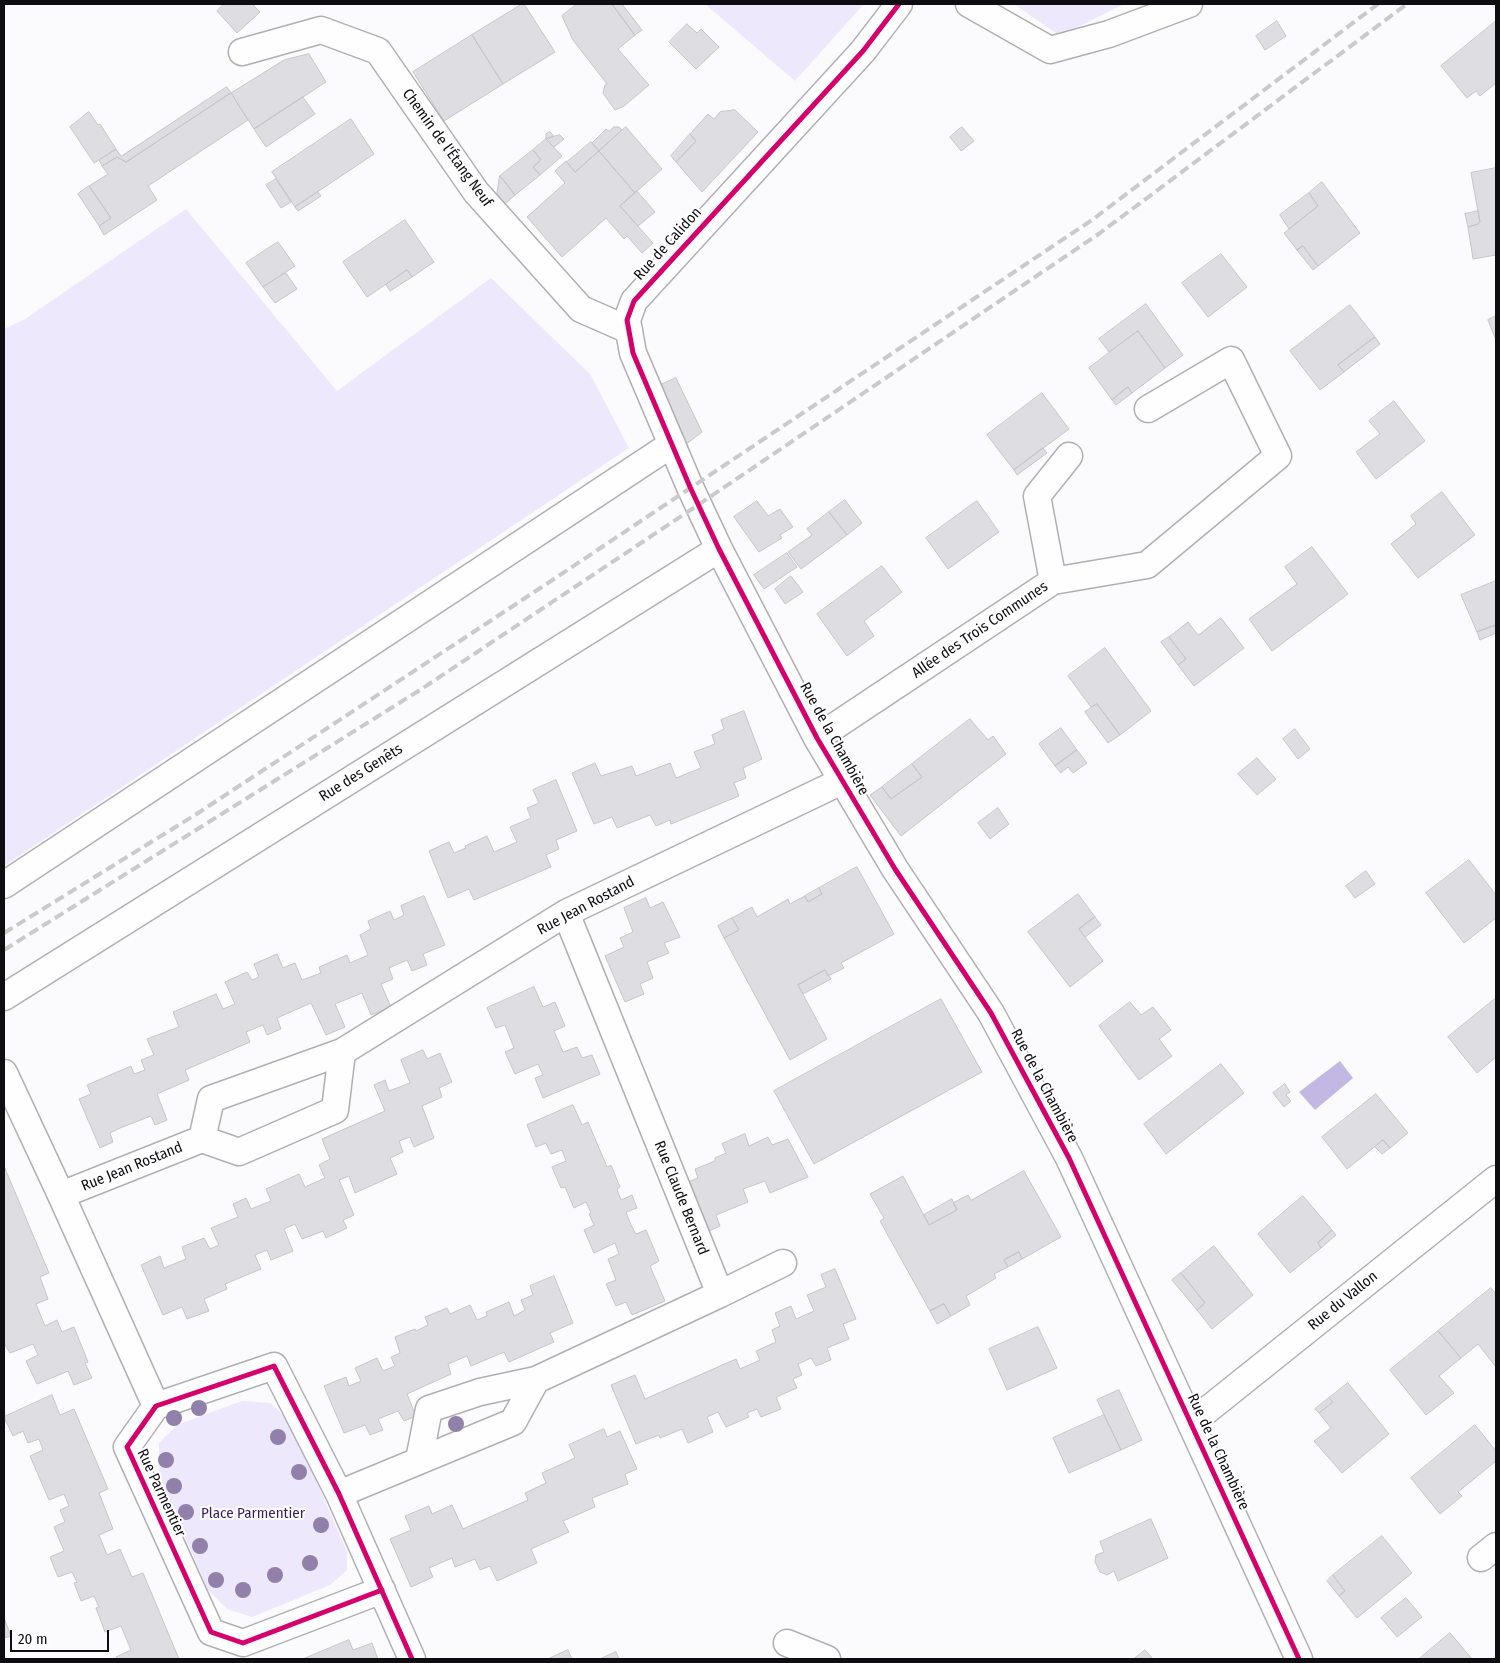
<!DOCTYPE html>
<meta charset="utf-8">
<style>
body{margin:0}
#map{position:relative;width:1500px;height:1663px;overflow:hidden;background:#fbfafd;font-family:"Fira Sans Condensed",sans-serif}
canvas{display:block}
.frame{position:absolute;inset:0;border:5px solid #0e0d11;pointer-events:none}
.scale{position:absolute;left:10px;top:1630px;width:99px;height:22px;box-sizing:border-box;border:2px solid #0e0d11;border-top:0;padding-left:6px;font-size:15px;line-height:18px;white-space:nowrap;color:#0e0d11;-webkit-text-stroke:4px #fff;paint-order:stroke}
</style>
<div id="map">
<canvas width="1500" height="1663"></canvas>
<div class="frame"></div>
<div class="scale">20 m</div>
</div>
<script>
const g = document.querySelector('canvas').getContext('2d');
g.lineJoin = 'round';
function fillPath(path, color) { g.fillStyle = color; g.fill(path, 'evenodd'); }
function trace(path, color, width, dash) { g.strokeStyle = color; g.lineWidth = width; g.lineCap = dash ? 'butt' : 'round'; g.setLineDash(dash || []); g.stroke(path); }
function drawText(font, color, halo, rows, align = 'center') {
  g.font = font + ' "Fira Sans Condensed",sans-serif'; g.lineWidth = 4; g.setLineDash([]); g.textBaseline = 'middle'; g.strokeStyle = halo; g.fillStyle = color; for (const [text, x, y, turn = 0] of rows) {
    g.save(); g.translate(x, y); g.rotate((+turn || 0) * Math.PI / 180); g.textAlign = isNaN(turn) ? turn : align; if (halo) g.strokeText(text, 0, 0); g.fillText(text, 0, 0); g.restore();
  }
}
fillPath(new Path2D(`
 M705,4H864L795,81Z
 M1014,4H1124L1060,36Z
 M186,209L337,391L491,278L590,374L629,448L4,866V329L25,319Z
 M242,1401L271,1403L292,1425L347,1552V1570L330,1585L252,1617L227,1609L208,1590L159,1477V1443L177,1425Z`), '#ede8fc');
fillPath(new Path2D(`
 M1340,1061L1353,1078L1315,1110L1299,1092Z`), '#c3b7e4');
const building = new Path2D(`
 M224,4H252L260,12L237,33L217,11Z
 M522,4H524L555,52L503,84L472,35Z
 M577,4H612L635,35L618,49L649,85L624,106L615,110L603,93L605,85L607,84L573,40L562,16Z
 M612,4H622L642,30L635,35Z
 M1277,21L1286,36L1265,50L1256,36Z
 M1496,21V83L1480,96L1476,91L1467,98L1441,66Z
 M687,24L697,33L701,29L719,47L696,69L669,42Z
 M472,35L503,84L444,121L413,72Z
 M309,54L326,82L254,129L231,93L284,60Z
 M227,87L231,93L126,162L117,157L102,166L99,160L116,149L121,156Z
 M231,93L248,120L148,186L157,200L104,235L99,226L111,218L89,186L108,174L102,166L117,157L126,162Z
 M303,97L315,114L266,147L254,129Z
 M735,110L758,132L702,192L676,162L696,141L690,134L708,114L714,119L720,112Z
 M89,112L98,125L100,124L116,149L94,163L70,127Z
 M351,119L374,154L295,207L272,172Z
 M614,127H619L622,130L599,151L592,143L606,129L609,131Z
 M626,127L662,169L635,193L599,151Z
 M962,127L974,141L961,151L950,137Z
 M550,132L554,136L546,139V134Z
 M690,134L696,141L676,162L671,156Z
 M560,135L564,139L554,147L546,139Z
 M546,139L562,156L540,175L533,167L541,160L533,150Z
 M591,142L599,151L575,172L567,162Z
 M533,150L541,160L533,167L540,175L515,195L500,176Z
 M599,151L635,193L620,206L653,243L642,253L627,236L624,239L606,218L562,257L527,217L565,183L555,171L566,161L575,172Z
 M1496,168V255L1473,259L1468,227L1478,224L1480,222L1471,173Z
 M500,176L515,195L505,204L497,193L499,179Z
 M276,179L291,202L281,208L266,185Z
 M1322,182L1360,233L1318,266L1303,246L1297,250L1284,233L1318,206L1309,193Z
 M89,186L111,218L99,226L78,194Z
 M637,191L655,212L638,226L620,206Z
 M318,192L321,196L298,211L295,207Z
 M1309,193L1318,206L1289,229L1280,215Z
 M1478,211L1480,222L1478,224L1468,227L1465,214Z
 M405,220L434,262L412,277L407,270L367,297L343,262Z
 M278,242L295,266L263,287L246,263Z
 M1303,246L1318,266L1313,270L1297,250Z
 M1221,254L1247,287L1208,317L1182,283Z
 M407,270L412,277L390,291L386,285Z
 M286,273L297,289L275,303L263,287Z
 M1146,304L1183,355L1165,368L1138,331L1109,352L1099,339Z
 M1350,305L1375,337L1338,365L1344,372L1320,390L1290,351Z
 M1496,316V340L1488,320Z
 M1138,331L1165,368L1132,393L1128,387L1112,400L1089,368Z
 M1375,337L1380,344L1344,372L1338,365Z
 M676,378L702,432L685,445L658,386Z
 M1128,387L1132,393L1116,405L1112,400Z
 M1042,393L1069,429L1014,470L987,435Z
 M1394,401L1425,441L1376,479L1356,452L1380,434L1369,421Z
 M1043,448L1047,453L1017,475L1014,470Z
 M1442,492L1475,535L1418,578L1391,544L1416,524L1411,516Z
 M845,500L862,523L847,535L829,512Z
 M757,501L768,516L780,509L793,527L780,535L782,538L759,552L734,517Z
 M977,501L999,532L948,569L926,538Z
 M829,512L847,535L801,569L788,552L812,535L807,529Z
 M1312,547L1348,594L1272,651L1249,619L1297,584L1285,567Z
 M787,553L797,567L764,589L754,575Z
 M882,566L902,592L864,621L874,636L847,656L817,614Z
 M791,576L803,592L785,604L775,589Z
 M1496,581V625L1477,632L1461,595Z
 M1221,618L1244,648L1194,686L1178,665L1186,659L1169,637L1188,622L1198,635Z
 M1496,625V633L1480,640L1477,632Z
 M1169,637L1186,659L1178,665L1161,642Z
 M1105,648L1151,711L1120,735L1097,704L1091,707L1068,676Z
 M1097,704L1120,735L1108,743L1085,712Z
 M744,711L762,759L743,768L746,778L734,783L739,796L671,824L670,820L656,826L650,815L617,828L612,817L594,824L572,773L595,763L601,776L632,766L636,776L670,763L676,778L701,768L694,752L715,744L712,735L724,729L721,720Z
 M970,719L988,740L993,736L1006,754L901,836L870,795L882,787L891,799L922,777L912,764Z
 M1061,728L1077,750L1055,766L1039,744Z
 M1295,729L1310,749L1298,759L1283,739Z
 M1077,750L1087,763L1073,773L1068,767L1061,773L1055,766Z
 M1257,758L1276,779L1257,795L1238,774Z
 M912,764L922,777L891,799L882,787Z
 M556,780L577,831L556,840L559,849L546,855L551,867L474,900L469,889L448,898L429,851L449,842L454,853L466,848L465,846L487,836L494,852L517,842L510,827L531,818L527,808L539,803L533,790Z
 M998,808L1009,824L990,839L978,823Z
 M1469,860L1496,895V918L1464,943L1426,893Z
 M857,867L894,934L841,963L844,968L828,976L825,970L798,985L827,1039L790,1060L724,938L739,930L732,918L752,907L757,917L788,899L790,904L805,896L808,902L822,894L819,888Z
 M1366,871L1375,884L1355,898L1346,886Z
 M819,888L822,894L808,902L805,896Z
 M1078,894L1095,917L1079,929L1103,961L1070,987L1028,932Z
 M424,896L445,945L423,954L427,965L412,971L407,960L389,968L393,979L381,984L391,1007L371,1015L362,993L335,1004L345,1027L326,1035L311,1003L277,1018L281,1029L267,1035L263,1025L246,1032L250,1042L185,1070L189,1080L157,1094L167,1120L155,1125L151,1116L120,1128L110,1133L113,1142L100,1148L79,1099L91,1094L87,1085L131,1066L134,1074L145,1070L141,1060L154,1055L147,1039L179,1027L173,1012L216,994L223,1009L235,1004L225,982L247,972L252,980L259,977L254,964L277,954L283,968L295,963L302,980L321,973L319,967L347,955L350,963L368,955L360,935L371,929L368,921L390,911L394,920L404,915L401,906Z
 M646,898L650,908L663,902L680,937L664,943L669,953L647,962L653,978L640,984L644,994L625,1002L605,956L624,947L620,938L633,932L624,908Z
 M1095,917L1101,925L1085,937L1079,929Z
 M732,918L739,930L724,938L718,926Z
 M825,970L831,979L803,994L798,985Z
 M534,987L543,1007L555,1002L565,1026L554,1031L563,1052L577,1047L582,1058L592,1055L600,1074L543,1098L535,1078L543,1075L538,1064L515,1074L505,1052L514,1048L505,1025L496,1028L487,1008Z
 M1496,998V1057L1477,1073L1448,1037Z
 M941,999L982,1072L814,1164L774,1091Z
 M1130,1002L1141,1015L1153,1007L1171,1030L1159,1039L1172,1056L1139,1080L1099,1026Z
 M423,1050L427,1059L440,1053L452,1082L439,1088L442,1097L422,1106L434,1138L414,1147L410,1137L399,1141L403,1152L390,1158L397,1174L355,1193L349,1176L339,1180L354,1215L343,1220L347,1228L326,1238L323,1231L302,1239L295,1224L284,1229L293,1251L271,1260L267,1250L255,1255L261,1269L225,1284L227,1289L204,1299L209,1311L187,1319L182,1307L163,1315L141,1265L160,1256L164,1268L186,1259L182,1247L204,1238L210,1249L219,1245L211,1228L238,1217L233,1204L246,1198L251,1209L271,1201L266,1189L299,1174L305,1187L325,1178L319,1165L330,1159L322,1139L385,1111L374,1085L385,1080L389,1091L410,1083L401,1060Z
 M1221,1064L1244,1093L1166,1154L1144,1124Z
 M1285,1084L1290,1092L1286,1095L1291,1101L1284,1107L1273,1093Z
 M1376,1094L1408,1133L1390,1148L1383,1140L1347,1169L1322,1137Z
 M573,1105L582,1125L588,1122L607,1167L611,1165L620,1187L617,1189L621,1200L632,1195L637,1208L626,1212L631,1225L636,1234L646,1230L659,1261L650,1266L665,1301L632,1315L626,1302L616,1306L606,1284L616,1280L608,1259L619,1254L615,1243L594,1253L584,1230L594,1225L589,1214L591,1213L586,1202L574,1208L565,1187L561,1188L552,1167L566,1161L562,1150L551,1154L546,1143L536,1147L527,1125Z
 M745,1134L749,1146L768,1137L772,1145L788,1139L808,1177L770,1193L765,1181L743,1189L748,1202L716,1215L720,1226L709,1231L688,1182L698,1178L695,1169L715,1161V1158L726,1153L722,1144Z
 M1383,1140L1390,1148L1382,1154L1375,1147Z
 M4,1166L49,1273L40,1277L48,1299L36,1304L45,1326L57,1320L62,1332L74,1327L88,1362L85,1363L92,1378L74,1385L68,1371L37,1384L26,1361L38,1355L33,1344L10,1353L4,1343Z
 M1024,1171L1061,1237L1022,1259L1019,1252L1004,1260L1008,1267L994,1274L996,1278L966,1296L970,1305L951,1316L944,1304L930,1311L880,1221L884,1218L870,1194L903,1176L929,1225L957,1210L953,1203L968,1195L971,1200Z
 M1303,1196L1332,1230L1318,1243L1321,1248L1290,1273L1258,1234Z
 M952,1199L957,1210L929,1225L924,1215Z
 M1332,1230L1336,1235L1321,1248L1318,1243Z
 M1214,1246L1253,1295L1212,1329L1197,1310L1205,1303L1181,1273Z
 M1019,1252L1022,1259L1008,1267L1004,1260Z
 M835,1269L856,1319L843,1324L849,1339L827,1348L831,1360L816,1366L811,1358L798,1364L802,1375L793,1379L797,1388L776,1397L781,1409L761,1417L757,1409L747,1413L749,1417L726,1427L718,1412L707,1417L713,1432L688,1443L682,1429L660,1438L659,1435L636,1444L611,1385L635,1375L645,1399L736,1359L740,1369L760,1360L756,1351L776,1342L772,1330L780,1326L775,1313L791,1306L796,1319L814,1311L807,1295L826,1287L821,1275Z
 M1181,1273L1205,1303L1197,1310L1172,1280Z
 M554,1276L573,1323L550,1333L554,1342L509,1362L504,1352L471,1366L467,1356L448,1364L451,1374L407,1394L416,1416L404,1421L398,1411L378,1419L383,1430L370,1435L365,1425L344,1433L324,1386L346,1377L349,1386L361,1381L355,1368L377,1358L383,1371L395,1366L391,1357L400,1353L395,1337L415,1329L416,1331L428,1325L425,1317L447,1308L450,1314L470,1305L477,1320L487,1316L486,1312L509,1302L514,1316L525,1310L521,1300L533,1295L530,1286Z
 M1491,1288L1496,1294V1367L1478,1344L1461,1358L1438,1331Z
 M944,1304L951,1316L937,1324L930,1311Z
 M1038,1327L1057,1368L1007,1390L989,1349Z
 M1438,1331L1461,1358L1439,1376L1454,1393L1426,1415L1390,1370Z
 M1348,1383L1389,1434L1342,1473L1314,1441L1331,1428L1319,1413L1333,1402L1329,1398Z
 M1119,1390L1142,1440L1121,1450L1097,1400Z
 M52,1395L60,1415L74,1409L108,1489L99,1493L113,1529L99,1535L107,1555L120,1549L132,1577L143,1573L179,1659H117L116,1657L131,1650L121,1626L105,1632L96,1608L99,1607L94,1596L81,1601L74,1583L77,1582L72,1572L58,1577L50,1557L64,1551L54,1527L65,1522L60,1510L69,1506L64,1494L49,1500L30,1456L43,1450L39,1439L28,1443L23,1431L13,1436L4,1417Z
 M1329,1398L1333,1402L1319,1413L1315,1409Z
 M1104,1415L1121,1450L1069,1473L1053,1438Z
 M1475,1425L1496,1451V1461L1458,1492L1462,1496L1440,1514L1411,1478Z
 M604,1429L607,1437L620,1431L637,1469L625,1474L628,1484L592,1498L595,1507L563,1521L569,1532L531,1549L537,1563L497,1581L490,1566L480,1570L475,1559L455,1567L452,1558L429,1568L433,1577L411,1587L390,1539L411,1530L405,1516L429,1506L432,1514L452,1505L463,1529L481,1521L528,1500L525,1493L546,1483L542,1473L575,1458L569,1445Z
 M1151,1519L1168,1558L1118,1581L1114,1571L1107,1575L1100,1572L1095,1562L1096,1555L1104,1552L1100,1542Z
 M1382,1536L1412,1573L1357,1618L1339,1596L1345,1591L1333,1575Z
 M1333,1575L1345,1591L1339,1596L1327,1581Z
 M1406,1598L1422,1617L1397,1637L1381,1618Z
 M4,1618L11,1636L4,1638Z
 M1450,1633L1472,1659H1419Z
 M349,1640L353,1650L372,1643L378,1659H303Z
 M568,1650L572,1659H548Z
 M1145,1650L1153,1659H1134Z
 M616,1652L619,1659H600Z`);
fillPath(building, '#dedde1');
trace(building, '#c6c5c8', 1);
const street = new Path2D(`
 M899,4L863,51L634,301L627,320L633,353L690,487L719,549L817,738L895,869L991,1013L1069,1158L1299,1659
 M969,4L1050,50L1109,34L1189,4
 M242,52L321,30L378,51L476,192L581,309L629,330
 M1053,581L1037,496L1069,456
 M817,738L1053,581L1147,565L1278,456L1231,360L1148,409
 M4,885L672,444
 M4,997L719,549
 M4,1073L61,1195L156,1406
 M202,1139L211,1099L342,1052L566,913L842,781
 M61,1195L202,1139L239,1152L335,1110L342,1052
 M720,1294L783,1263
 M1191,1423L1496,1179
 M419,1460L429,1409L480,1392L536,1380L720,1294L566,913
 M339,1494L513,1422L536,1380
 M1481,1558L1496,1546
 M382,1590L243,1643L211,1632L127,1447L156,1406L274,1366L339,1494L412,1659
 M787,1643L827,1659`);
trace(street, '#b0afb2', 29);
trace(street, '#fefeff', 26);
trace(new Path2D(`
 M4,933L195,815L551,581L1092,220L1378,4
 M4,950L420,690L698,505L1100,233L1407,4`), '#cacaca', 4, [10, 5]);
trace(new Path2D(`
 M899,4L863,51L634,301L627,320L633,353L690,487L719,549L817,738L895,869L991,1013L1069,1158L1299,1659
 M382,1590L243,1643L211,1632L127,1447L156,1406L274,1366L339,1494L412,1659`), '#d6006c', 5);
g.fillStyle = '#9080aa';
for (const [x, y] of [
 [199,1408],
 [174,1418],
 [456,1424],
 [278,1437],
 [166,1460],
 [299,1472],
 [174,1486],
 [186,1512],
 [321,1525],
 [200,1546],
 [310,1563],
 [275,1575],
 [216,1580],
 [243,1590]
]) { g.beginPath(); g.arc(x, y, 8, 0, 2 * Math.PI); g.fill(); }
drawText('15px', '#0e0d11', '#fff', [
 ["Chemin de l'Étang Neuf",447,148,54],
 ["Rue de Calidon",668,244,-48],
 ["Allée des Trois Communes",980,630,-34],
 ["Rue de la Chambière",834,739,61],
 ["Rue des Genêts",361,773,-32],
 ["Rue Jean Rostand",586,906,-28],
 ["Rue de la Chambière",1044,1086,62],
 ["Rue Jean Rostand",132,1167,-22],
 ["Rue Claude Bernard",681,1198,68],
 ["Rue du Vallon",1343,1301,-39],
 ["Rue de la Chambière",1218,1452,65],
 ["Rue Parmentier",161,1493,65]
]);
drawText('15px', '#391d66', '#fff', [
 ["Place Parmentier",253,1514]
]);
</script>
